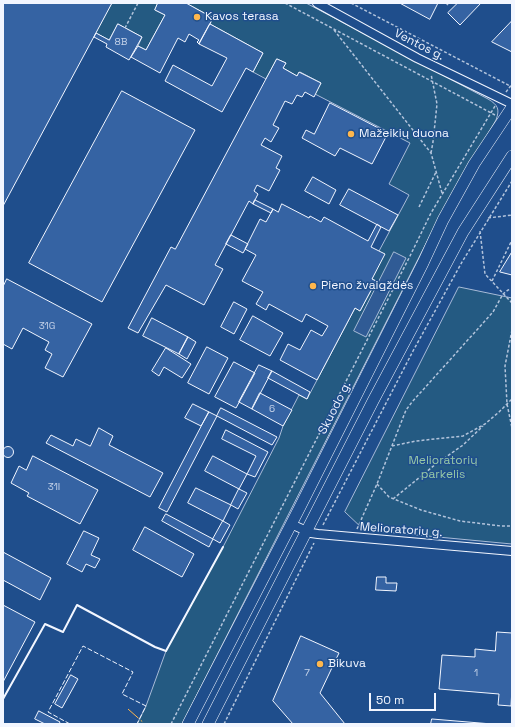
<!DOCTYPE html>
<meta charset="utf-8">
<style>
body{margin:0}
#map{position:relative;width:515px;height:727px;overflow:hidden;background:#1f4e8c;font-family:"Space Grotesk",sans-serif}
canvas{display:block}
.frame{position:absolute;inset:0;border:4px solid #f2f6ff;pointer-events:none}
.scale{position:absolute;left:369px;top:693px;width:67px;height:18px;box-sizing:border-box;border:2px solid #f2f6ff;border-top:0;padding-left:5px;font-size:12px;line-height:14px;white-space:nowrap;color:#f2f6ff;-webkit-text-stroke:3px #1f4e8c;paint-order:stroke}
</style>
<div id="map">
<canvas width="515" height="727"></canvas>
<div class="frame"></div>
<div class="scale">50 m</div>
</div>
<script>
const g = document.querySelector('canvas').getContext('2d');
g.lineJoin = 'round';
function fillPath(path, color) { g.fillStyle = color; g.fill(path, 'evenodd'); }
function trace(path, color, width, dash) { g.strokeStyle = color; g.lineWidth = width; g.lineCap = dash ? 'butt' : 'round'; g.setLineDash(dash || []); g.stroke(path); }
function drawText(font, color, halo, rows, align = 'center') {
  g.font = font + ' "Space Grotesk",sans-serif'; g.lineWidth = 3; g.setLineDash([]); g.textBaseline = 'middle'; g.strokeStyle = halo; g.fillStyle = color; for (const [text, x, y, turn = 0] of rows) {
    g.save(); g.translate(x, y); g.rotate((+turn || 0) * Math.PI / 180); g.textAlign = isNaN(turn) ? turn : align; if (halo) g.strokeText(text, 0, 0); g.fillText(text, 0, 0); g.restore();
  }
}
const green = new Path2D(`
 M112,3H158L155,10L165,15L146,50L138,46L142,37L118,24L109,40L96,33Z
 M186,3H306L488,99C498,105 500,109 496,120L442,212L182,724H137L146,706L166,651L223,547L279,438L283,426L299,395L307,399L355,308L360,311L376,281L372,279L379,251L409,195L389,184L410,143L315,94L321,83L300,72L297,76L283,68L286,63L277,59L266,79L253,72L263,53L210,24L213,18Z
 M459,287L512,298V544L364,530L345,512Z`);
fillPath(green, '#245a82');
trace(green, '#a8bbd7', 1);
const parking = new Path2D(`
 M394,252L406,258L366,337L354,331Z`);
fillPath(parking, '#305b95');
trace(parking, '#a8bbd7', 1);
const building = new Path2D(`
 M3,3H112L3,206Z
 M158,3H186L213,18L199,44L197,42L199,40L189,34L185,42L178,38L160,73L131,57L138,46L146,50L165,15L155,10Z
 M400,3H438L430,19Z
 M458,3H481L460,25L448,13Z
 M512,21V52L492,42Z
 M118,24L142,37L129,60L106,47L107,44L94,37L96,33L109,40Z
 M210,24L263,53L253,72L246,68L222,112L165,81L173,65L212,86L227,58L199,44Z
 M277,59L286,63L283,68L297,76L299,72L321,83L314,97L305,92L302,97L297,95L292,104L285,101L273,125L279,128L271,142L265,138L261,145L282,156L276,168L280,170L269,191L257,185L254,191L258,194L253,204L249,201L215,265L223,269L204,305L166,285L138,333L128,328L171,247L175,249Z
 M122,91L195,130L102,302L29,263Z
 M330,103L388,133L372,164L340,148L335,156L302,138L306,130L314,134Z
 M313,177L336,190L329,204L305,191Z
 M349,189L398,215L389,231L340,205Z
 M255,200L273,209L271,213L253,204Z
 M282,204L309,218L310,216L321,222L324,217L368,241L377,224L381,227L371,247L385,254L372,279L376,281L360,311L355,308L317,380L280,360L288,344L300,350L311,330L322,336L328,326L306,314L302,322L269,304L266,310L256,304L263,292L242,281L256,255L245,249L260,219L266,222L273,209L278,212Z
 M231,235L248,244L243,253L226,244Z
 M512,252V275L500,272Z
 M7,279L92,324L63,377L45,368L52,354L45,350L49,342L23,328L12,349L3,344V287Z
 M234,302L247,309L234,334L221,327Z
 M253,316L283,333L270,356L240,340Z
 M152,318L188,337L179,354L143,336Z
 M188,337L196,342L187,359L179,354Z
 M207,347L228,358L209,394L188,383Z
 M166,348L191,364L182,378L164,367L159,376L152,371Z
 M234,362L255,373L236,408L215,397Z
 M259,365L272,371L252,409L239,402Z
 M272,371L310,392L307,399L268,378Z
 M260,393L292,410L283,426L252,409Z
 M193,404L209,412L201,426L185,418Z
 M221,408L277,437L272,445L217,416Z
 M209,412L217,416L167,512L159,508Z
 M99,428L113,436L109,445L163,473L150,497L46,443L51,435L73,446L76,439L90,446Z
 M226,430L268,452L255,477L247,474L256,456L222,439Z
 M2.5 452a5.5 5.5 0 1 1 11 0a5.5 5.5 0 1 1-11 0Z
 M33,456L98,490L80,524L27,496L29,493L11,483L19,466L26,470Z
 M213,456L247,474L239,489L205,471Z
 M196,488L231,505L223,521L188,503Z
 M239,489L247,493L238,509L231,505Z
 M166,514L213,539L209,547L162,521Z
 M223,521L230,525L220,543L213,539Z
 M145,527L194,554L182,577L133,550Z
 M84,531L99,538L91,555L100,559L95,568L86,564L82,572L67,564Z
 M3,552L51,578L40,600L3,580Z
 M377,577H386V583H397L396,591L376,590Z
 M3,605L35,622L3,682Z
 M497,632L512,633V688L511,706L498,705L499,694L439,689L442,655L475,657V649L495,651Z
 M301,636L339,653L320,693L345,724H293L273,701Z
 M71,675L78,679L62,708L55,704Z
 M39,711L60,722L59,724H45L35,719Z
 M432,719L492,724H431Z`);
fillPath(building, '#3563a3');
trace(building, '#f2f6ff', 1);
const minor = new Path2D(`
 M317,3L417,58L512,104
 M291,524L311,533L318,534L512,551`);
const secondary = new Path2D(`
 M188,724L299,509L423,263L443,220L474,164L512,107
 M208,724L373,401L463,232L512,156`);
trace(minor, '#f2f6ff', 10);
trace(secondary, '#f2f6ff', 12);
trace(new Path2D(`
 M285,3L495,115
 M351,3L512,87
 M446,3L448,5
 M125,28L138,3
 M334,30L431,153L442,193
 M506,92L512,84
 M431,153L433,142L437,104L431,74
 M419,207L436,172
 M488,218L512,215
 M480,231L485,274L512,303
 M492,281L512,240
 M512,330L505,366L507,404L512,428
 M392,446L416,441L463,436L485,424L499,412L512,399
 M377,484L389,497L421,510L460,521L501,526H512
 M393,499L436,464L463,445L483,426
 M323,525L413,351L462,262L512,181
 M357,529L377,484L406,410L412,402L493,312L503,294L508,290L512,289
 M171,724L410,256L431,213L495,106
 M224,724L314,543`), '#b3c4dc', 1.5, [3, 2]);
trace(minor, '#1f4e8c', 8);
trace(secondary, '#1f4e8c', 11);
trace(new Path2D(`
 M70,724L48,712L83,646L133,672L122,694L146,706L137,724`), '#f2f6ff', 1, [5, 2]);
trace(new Path2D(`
 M3,699L45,624L63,632L77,605L155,647L166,651L223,547`), '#f2f6ff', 2);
trace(new Path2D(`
 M128,709L145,724`), '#ffb74d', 1, [14, 3, 2, 3]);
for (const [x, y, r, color] of [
 [197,17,4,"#ffb74d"],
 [351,134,4,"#ffb74d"],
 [313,286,4,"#ffb74d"],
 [320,664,4,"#ffb74d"]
]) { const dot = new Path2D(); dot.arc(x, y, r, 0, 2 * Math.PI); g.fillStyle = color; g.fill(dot); trace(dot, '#1f4e8c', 1.5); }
drawText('10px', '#c3d1e8', null, [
 ["8B",121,42],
 ["31G",47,326],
 ["6",272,409],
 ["31I",54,487],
 ["7",307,673],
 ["1",476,673]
]);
drawText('12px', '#f2f6ff', '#1f4e8c', [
 ["Kavos terasa",205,17],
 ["Mažeikių duona",359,134],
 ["Pieno žvaigždės",321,286],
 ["Bikuva",328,664]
], 'left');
drawText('12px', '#f2f6ff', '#1f4e8c', [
 ["Ventos g.",419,45,27],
 ["Skuodo g.",335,408,-63],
 ["Melioratorių g.",401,530,4]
]);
drawText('12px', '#97c8a6', '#1f4e8c', [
 ["Melioratorių",443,461],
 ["parkelis",443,475]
]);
</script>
